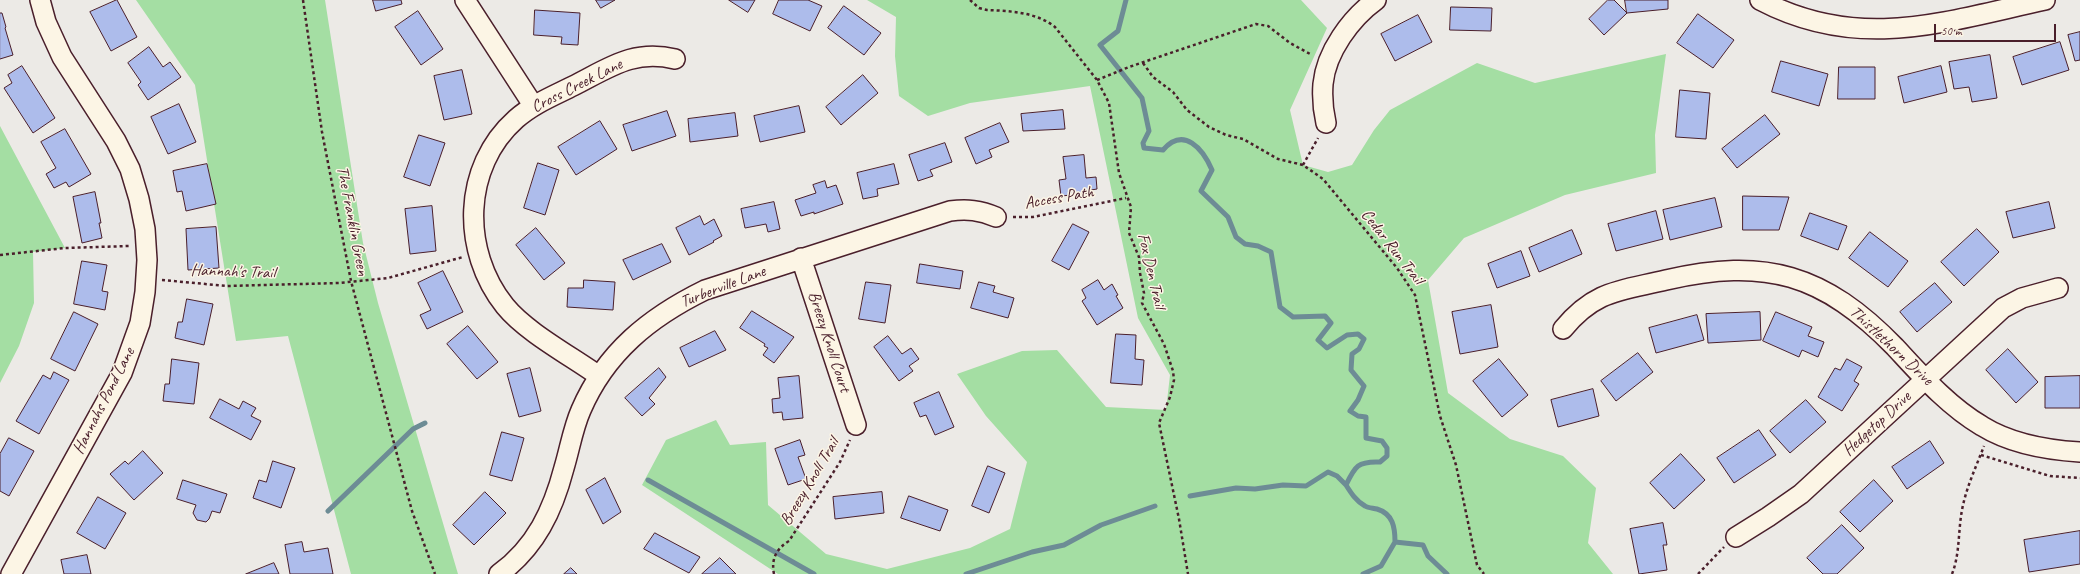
<!DOCTYPE html>
<style>
body{margin:0}
#map{position:relative;width:2080px;height:574px;overflow:hidden;background:#eceae6;font-family:Caveat,sans-serif}
canvas{display:block}
.scale{position:absolute;left:1934px;top:24px;width:122px;height:18px;box-sizing:border-box;border:2px solid #4a1f2b;border-top:0;padding-left:5px;font-size:12px;line-height:14px;white-space:nowrap;color:#4a1f2b;-webkit-text-stroke:3px #fcf5e5;paint-order:stroke}
</style>
<div id="map">
<canvas width="2080" height="574"></canvas>
<div class="scale">50 m</div>
</div>
<script>
const g = document.querySelector('canvas').getContext('2d');
g.lineJoin = 'round';
function fillPath(path, color) { g.fillStyle = color; g.fill(path, 'evenodd'); }
function trace(path, color, width, dash) { g.strokeStyle = color; g.lineWidth = width; g.lineCap = dash ? 'butt' : 'round'; g.setLineDash(dash || []); g.stroke(path); }
function drawText(font, color, halo, rows, align = 'center') {
  g.font = font + ' Caveat,sans-serif'; g.lineWidth = 3; g.setLineDash([]); g.textBaseline = 'middle'; g.strokeStyle = halo; g.fillStyle = color; for (const [text, x, y, turn = 0] of rows) {
    g.save(); g.translate(x, y); g.rotate((+turn || 0) * Math.PI / 180); g.textAlign = isNaN(turn) ? turn : align; if (halo) g.strokeText(text, 0, 0); g.fillText(text, 0, 0); g.restore();
  }
}
fillPath(new Path2D(`
 M136,0H325L363,243L378,303L458,574H351L288,336L236,341L195,85Z
 M867,0H1301L1327,28L1290,110L1303,165L1328,172L1352,165L1374,130L1390,110L1477,63L1535,83L1666,54L1655,135L1656,173L1565,195L1464,238L1428,280L1448,393L1510,439L1563,456L1596,488L1588,543L1613,574H778L642,485L666,440L716,420L730,445L766,442L768,505L826,554L887,569L970,548L1010,529L1027,462L986,416L957,374L1022,351L1057,350L1106,407L1166,410L1170,375L1138,318L1090,86L970,103L928,116L899,96L895,56L896,17Z
 M0,126L65,248L33,252L34,303L19,346L0,383Z`), '#a4dea3');
trace(new Path2D(`
 M1126,0L1118,31L1100,45L1142,98L1149,131L1143,143L1144,148L1163,150C1184,126 1203,149 1212,170L1201,191L1228,217L1236,237L1245,244L1258,246L1271,252L1280,307L1293,317L1325,316L1331,323L1318,340L1327,348L1347,335L1358,334L1364,339L1359,349L1352,354L1351,370L1364,386L1358,400L1350,411L1358,416L1366,417V438L1382,441L1387,448V456L1380,462C1358,461 1355,466 1346,485C1351,493 1356,501 1365,506C1368,508 1373,508 1377,509C1393,514 1395,527 1395,542
 M648,480L814,574
 M1190,496L1236,488L1255,489L1283,485L1306,486L1328,472L1337,476L1346,485
 M328,511L413,429L425,423
 M966,574L1032,552L1064,545L1101,525L1155,506
 M1363,574L1381,566L1395,542L1423,545L1428,556L1447,574`), '#6d8c95', 5);
const building = new Path2D(`
 M117,0L137,37L111,51L90,12Z
 M373,0H401L402,4L376,11Z
 M596,0H615L601,8Z
 M729,0H755L748,12Z
 M779,0H808L822,6L810,31L773,14Z
 M1608,0H1614L1627,13L1604,35L1589,19Z
 M1625,0H1668V9L1627,13Z
 M844,6L881,33L864,55L828,28Z
 M1451,7L1492,8L1491,31L1450,30Z
 M535,10L580,13L578,45L561,44L562,37L534,35Z
 M418,11L443,49L421,65L395,27Z
 M0,13H2L6,27L5,28L13,55L0,59Z
 M1698,14L1734,40L1713,68L1677,43Z
 M1418,15L1432,42L1395,61L1381,34Z
 M2080,32V60L2075,61L2068,35Z
 M2060,42L2069,70L2022,85L2013,57Z
 M149,47L163,67L170,62L181,77L148,100L138,85L141,82L128,63Z
 M1990,55L1997,98L1972,102L1969,87L1954,89L1949,62Z
 M1781,61L1828,74L1819,106L1772,92Z
 M22,66L55,118L33,133L4,88L12,83L8,75Z
 M1941,66L1947,92L1904,103L1898,77Z
 M1839,67H1875V99H1838Z
 M462,70L472,114L444,120L434,76Z
 M863,75L878,93L841,125L826,107Z
 M1680,90L1710,93L1706,139L1676,137Z
 M179,104L196,142L168,154L151,117Z
 M799,106L805,132L760,142L754,116Z
 M1063,110L1065,129L1023,131L1021,114Z
 M667,111L676,136L632,151L623,125Z
 M735,113L738,136L690,142L688,119Z
 M1765,115L1780,134L1737,168L1722,149Z
 M600,121L617,149L576,175L558,147Z
 M1000,123L1009,142L989,150L992,157L976,164L965,138Z
 M65,129L91,174L69,187L66,182L54,188L46,174L56,168L41,142Z
 M419,135L445,143L430,186L404,177Z
 M945,143L952,162L930,170L933,176L918,181L909,155Z
 M1084,155L1086,178L1096,177L1097,189L1091,190V193L1061,196L1059,180L1066,179L1063,157Z
 M538,163L559,170L545,215L524,208Z
 M207,164L216,204L186,211L182,191L177,192L173,171Z
 M894,164L899,184L877,189L878,196L863,199L857,173Z
 M825,181L827,188L836,185L843,204L814,214V212L801,216L795,200L816,193L813,185Z
 M95,192L101,223H99L102,238L82,243L73,197Z
 M1743,196L1789,197L1779,230H1743Z
 M1715,198L1722,227L1670,240L1663,210Z
 M774,202L780,229L768,232L766,224L745,228L741,209Z
 M2049,202L2055,228L2013,238L2006,212Z
 M432,206L436,251L410,254L405,209Z
 M1656,211L1663,239L1616,251L1608,224Z
 M1810,213L1847,226L1838,250L1801,236Z
 M700,216L704,225L714,219L722,236L713,241L714,242L689,255L676,228Z
 M1073,224L1089,232L1069,270L1052,261Z
 M216,227L219,268L188,270L186,229Z
 M536,228L565,263L544,280L516,245Z
 M1977,229L1999,252L1964,286L1941,262Z
 M1572,230L1582,254L1539,272L1529,248Z
 M1870,232L1908,261L1888,287L1849,258Z
 M662,244L671,262L633,280L623,260Z
 M1521,251L1530,276L1497,288L1488,264Z
 M82,261L107,265L102,291L108,292L105,310L74,304Z
 M920,264L963,271L960,289L917,283Z
 M443,271L463,312L427,329L420,315L431,310L418,283Z
 M584,280L615,282L613,310L567,307L568,288H583Z
 M1098,280L1104,290L1112,284L1118,295L1116,296L1123,308L1097,325L1082,301L1086,298L1082,290Z
 M866,282L891,285L885,323L859,319Z
 M979,282L995,286L993,292L1014,298L1008,318L971,308Z
 M1935,283L1952,302L1917,332L1900,312Z
 M187,299L213,304L204,345L175,338L178,322H182Z
 M1491,305L1498,347L1460,354L1452,312Z
 M752,311L794,337L774,363L763,355L768,348L764,346L765,344L740,328Z
 M74,312L98,324L75,371L51,359Z
 M1760,312L1761,340L1708,343L1706,314Z
 M1776,312L1812,327L1808,336L1824,342L1818,357L1802,350L1799,357L1763,341Z
 M1697,315L1704,340L1656,353L1649,328Z
 M468,326L498,362L477,379L447,344Z
 M715,331L726,350L689,367L680,348Z
 M1116,334L1136,335L1135,359L1144,360L1142,385L1111,383Z
 M888,336L902,354L911,348L919,359L909,366L913,371L899,381L874,347Z
 M2008,349L2038,382L2016,403L1986,370Z
 M1638,353L1653,372L1616,401L1601,381Z
 M172,359L199,363L194,404L163,401L165,384H169Z
 M1499,359L1528,395L1502,417L1473,381Z
 M1847,359L1862,367L1854,381L1859,384L1842,411L1818,397L1835,368L1840,370Z
 M530,368L541,411L519,417L507,374Z
 M659,368L666,377L649,398L655,404L642,416L625,398Z
 M54,372L69,380L39,434L16,421L43,375L50,379Z
 M799,376L803,418L783,420L782,412L773,413L772,399L780,398L778,378Z
 M2080,376V408H2045V377Z
 M1593,389L1599,416L1558,427L1551,400Z
 M939,392L954,427L935,435L926,415L920,417L914,403Z
 M220,399L239,409L243,401L256,408L251,416L261,421L251,440L210,418Z
 M1806,400L1826,422L1790,453L1770,431Z
 M1759,430L1776,455L1734,483L1717,458Z
 M502,432L524,438L512,481L490,475Z
 M9,438L34,451L9,496L0,491V454Z
 M800,440L805,455L798,457L806,479L788,485L775,449Z
 M1930,441L1944,463L1907,489L1892,467Z
 M143,451L163,473L134,500L110,474L125,461L128,464Z
 M1681,454L1705,480L1674,509L1650,483Z
 M273,461L295,468L281,508L253,498L259,480L266,482Z
 M988,466L1005,473L989,513L972,506Z
 M605,478L621,512L603,524L586,490Z
 M183,480L227,494L220,513L212,511L209,519L206,522L197,520L193,513L196,505L177,499Z
 M1874,480L1893,501L1860,532L1840,512Z
 M485,492L506,513L474,545L453,525Z
 M882,492L884,513L835,519L833,497Z
 M909,496L948,510L940,531L901,518Z
 M98,497L126,513L105,549L77,533Z
 M1663,523L1667,545H1663L1667,570L1639,574L1630,529Z
 M1842,525L1864,548L1837,574H1823L1807,558Z
 M2080,531V564L2029,572L2024,540Z
 M655,533L700,557L689,573L644,549Z
 M302,542L304,552L328,548L333,574H290L285,545Z
 M87,555L91,574H64L61,560Z
 M720,558L736,574H702Z
 M274,563L279,574H246Z
 M571,568L577,574H564Z`);
fillPath(building, '#adbceb');
trace(building, '#4a1f2b', 1);
const street = new Path2D(`
 M465,0L533,105
 M1760,0C1859,52 1943,22 2045,0
 M1326,123C1323,110 1322,97 1323,84C1326,52 1351,18 1376,0
 M801,258L856,425
 M1563,329C1595,290 1620,291 1666,280C1765,257 1824,274 1895,347C1921,375 1948,406 1982,426C2011,444 2046,450 2080,452
 M599,376C571,356 526,332 505,306C461,251 462,167 516,119C533,104 553,96 573,86C609,68 633,49 675,59
 M1736,537L1768,517L1801,494L2003,308L2022,298L2058,288
 M11,574L122,373L140,323L145,292L147,260L145,229L139,199L130,169L116,141L62,57L46,22L40,0
 M499,574C536,547 553,510 564,468C570,448 573,428 581,410C606,352 650,317 705,290L950,211C967,209 980,210 996,217`);
trace(street, '#4a1f2b', 22);
trace(new Path2D(`
 M303,0L322,132L351,281L412,511L435,574
 M970,0L979,8L987,10C1010,11 1036,12 1055,27L1097,80L1109,103L1119,173L1131,207L1129,233L1139,257L1140,273L1144,293L1142,303L1164,344L1173,371L1174,380L1170,397L1159,423L1179,519L1188,574
 M1143,63L1153,77L1173,92L1187,110L1209,127L1226,135L1243,139L1278,159L1303,165L1323,179L1397,268L1415,295L1440,416L1456,465L1477,565L1484,574
 M1097,80L1129,67L1256,24L1268,26L1290,43L1312,55
 M1303,165L1318,138
 M1013,217H1033L1126,198
 M0,255L65,248L129,246
 M162,280L227,286L339,283L388,278L463,257
 M1981,455L2050,476L2080,478
 M774,574C771,559 776,549 789,541L840,462L850,440
 M1698,574L1724,547
 M1952,574C1960,554 1958,531 1962,510C1966,488 1976,467 1984,446`), '#4a1f2b', 2.5, [3, 3]);
trace(street, '#fcf5e5', 19);
drawText('17px', '#4a1f2b', '#fcf5e5', [
 ["Cross Creek Lane",577,86,-27],
 ["Access Path",1059,198,-10],
 ["The Franklin Green",352,221,79],
 ["Cedar Run Trail",1392,247,52],
 ["Fox Den Trail",1151,271,77],
 ["Hannah's Trail",233,272,2],
 ["Turberville Lane",723,287,-21],
 ["Breezy Knoll Court",829,342,72],
 ["Thistlethorn Drive",1891,346,43],
 ["Hannahs Pond Lane",104,401,-63],
 ["Hedgetop Drive",1877,424,-43],
 ["Breezy Knoll Trail",810,482,-59]
]);
</script>
